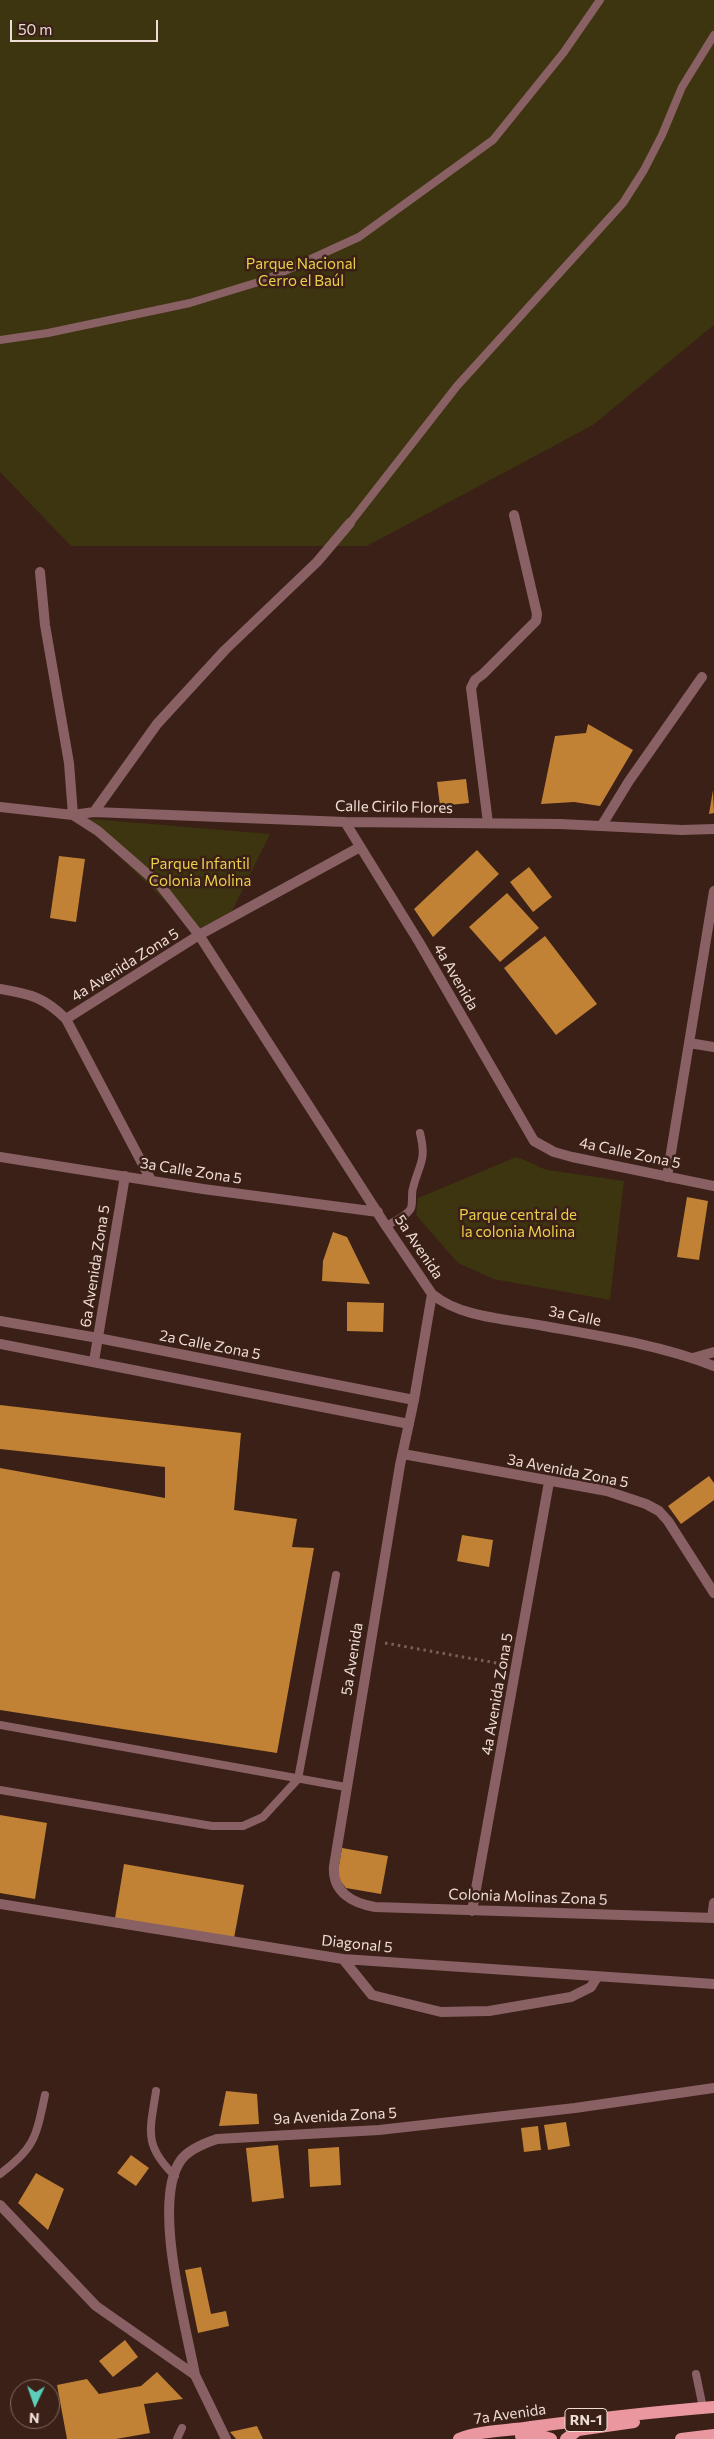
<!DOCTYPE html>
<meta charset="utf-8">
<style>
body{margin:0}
#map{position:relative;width:714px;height:2439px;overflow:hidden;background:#3a2016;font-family:Commissioner,sans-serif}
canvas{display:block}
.north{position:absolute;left:10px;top:2379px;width:50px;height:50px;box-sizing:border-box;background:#3a2016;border:1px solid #826b63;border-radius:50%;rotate:183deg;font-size:14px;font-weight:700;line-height:20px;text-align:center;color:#eedcd6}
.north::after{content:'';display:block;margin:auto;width:18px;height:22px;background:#5cceba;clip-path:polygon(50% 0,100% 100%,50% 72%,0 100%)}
.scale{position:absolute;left:10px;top:20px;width:148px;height:22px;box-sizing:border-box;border:2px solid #eedcd6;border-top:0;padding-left:6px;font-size:15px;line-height:18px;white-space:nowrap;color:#eedcd6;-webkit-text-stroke:4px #3a2016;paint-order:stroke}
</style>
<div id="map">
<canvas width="714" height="2439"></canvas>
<div class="north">N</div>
<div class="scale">50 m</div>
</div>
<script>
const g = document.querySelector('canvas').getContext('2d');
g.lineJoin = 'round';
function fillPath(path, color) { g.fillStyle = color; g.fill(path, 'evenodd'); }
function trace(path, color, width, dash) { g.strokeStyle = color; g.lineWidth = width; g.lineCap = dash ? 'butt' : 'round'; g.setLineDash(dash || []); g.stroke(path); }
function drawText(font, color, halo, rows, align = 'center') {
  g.font = font + ' Commissioner,sans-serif'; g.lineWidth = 5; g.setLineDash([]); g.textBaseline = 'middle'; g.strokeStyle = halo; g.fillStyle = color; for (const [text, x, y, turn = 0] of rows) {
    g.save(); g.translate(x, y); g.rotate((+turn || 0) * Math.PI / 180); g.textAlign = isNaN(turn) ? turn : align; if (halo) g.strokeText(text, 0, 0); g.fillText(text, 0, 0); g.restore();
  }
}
fillPath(new Path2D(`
 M0,0H714V325L593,425L367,546H71L0,472Z
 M80,818L270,834L232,911L196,931Z
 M516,1157C528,1160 536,1167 548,1170L624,1181L610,1300L493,1279L458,1263L416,1215L418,1198Z`), '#3d3410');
fillPath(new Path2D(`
 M588,724L633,750L600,806L574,802L541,804L555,736L586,733Z
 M466,779L469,803L440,806L437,782Z
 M713,790L714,813L709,814Z
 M477,850L499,874L433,937L414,909Z
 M59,856L85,859L76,922L50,918Z
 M529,867L552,897L533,912L510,882Z
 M507,893L539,928L500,962L469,927Z
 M545,936L597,1004L556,1035L504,968Z
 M687,1197L708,1201L699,1260L677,1257Z
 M333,1232L347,1237L370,1284L322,1281L323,1261Z
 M347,1302L384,1303L383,1332L347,1331Z
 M0,1405L241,1433L234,1510L297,1519L292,1547L314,1548L277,1753L0,1710V1468L165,1498V1467L0,1449Z
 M709,1476L714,1483V1500L681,1524L668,1506Z
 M462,1535L493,1540L489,1567L457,1561Z
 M0,1815L47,1823L35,1899L0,1893Z
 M342,1848L388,1856L381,1894L346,1888L337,1877Z
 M124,1864L244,1885L234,1938L115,1918Z
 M226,2091L257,2094L259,2124L219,2126Z
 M566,2122L570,2146L548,2150L544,2125Z
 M538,2126L541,2150L524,2152L521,2128Z
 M278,2145L284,2198L252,2202L246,2148Z
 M339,2147L341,2185L310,2187L308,2149Z
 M131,2155L149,2168L136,2186L117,2173Z
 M36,2173L64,2189L48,2230L18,2203Z
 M201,2267L211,2314L226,2311L229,2326L198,2333L185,2270Z
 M125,2340L138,2357L113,2377L99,2361Z
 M157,2372L183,2399L144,2404L150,2433L116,2439H67L57,2385L87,2379L99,2394L141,2386Z
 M257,2426L263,2439H236L230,2432Z`), '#c18235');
trace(new Path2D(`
 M385,1643L502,1664`), '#776057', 3, [2.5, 4]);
trace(new Path2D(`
 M0,340L48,333L190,303L265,280L359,237L493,140L564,52L600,0
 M350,523L457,386L623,203L644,170L662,135L682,87L714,35
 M386,1226C393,1222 408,1215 411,1208C413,1202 411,1194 413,1188C419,1163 427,1162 420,1133
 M0,1725L346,1787
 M0,1790L212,1826H243L263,1817L298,1779L336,1575
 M156,2091C150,2131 143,2145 175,2176
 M0,2174C35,2148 36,2137 45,2095
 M696,2374L703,2408
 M177,2439L182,2428`), '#896064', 8);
trace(new Path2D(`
 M40,572L45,625L69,763L73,815
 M0,807L73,815L98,831L160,885L199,935L386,1226L432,1294C461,1318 508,1319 544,1326C601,1336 660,1345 714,1366
 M94,812L157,724L225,650L317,562L350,523
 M73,815L94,812L345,822L560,824L682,830L714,829
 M345,822L419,942L534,1141L554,1152L572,1157L714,1186
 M488,823L471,688L475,680L483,674L536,621L537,614L514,515
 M602,825L629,781L702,677
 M0,989C30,994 44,997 66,1019L151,1180
 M66,1019L199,935L360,847
 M689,1043L714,1047
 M0,1157L203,1189L378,1212
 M667,1177L714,891
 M432,1294L414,1400L400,1465L334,1866C332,1892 352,1903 375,1907L714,1918
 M0,1321L98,1338L414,1400
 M0,1344L409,1424
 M693,1358L714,1352
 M94,1361L125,1176
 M403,1454L607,1491L646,1504L659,1511L668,1521L714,1593
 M0,1904L343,1959L714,1984
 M472,1911L549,1482
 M712,1918L714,1903
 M343,1959L372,1995L441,2012L489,2011L571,1997L591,1987L597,1977
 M0,2205L96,2306L195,2375L226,2439
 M195,2375C186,2326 151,2201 181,2160C189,2149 205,2143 217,2139L379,2130L575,2108L714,2088`), '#896064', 10);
trace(new Path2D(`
 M521,2436H542L551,2439
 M459,2439C480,2430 508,2431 531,2427C592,2419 653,2412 714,2407
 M566,2439L578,2430L634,2422
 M681,2439L714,2435`), '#eb97a0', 12);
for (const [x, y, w] of [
 [586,2420,42]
]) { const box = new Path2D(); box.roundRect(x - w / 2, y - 11.5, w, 23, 4); g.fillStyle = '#3a2016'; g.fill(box); trace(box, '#eedcd6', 1); }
drawText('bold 14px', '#eedcd6', null, [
 ["RN-1",586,2420]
]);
drawText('15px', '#eccf4b', '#3a2016', [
 ["Parque Nacional",301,264],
 ["Cerro el Baúl",301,281],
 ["Parque Infantil",200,864],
 ["Colonia Molina",200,881],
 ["Parque central de",518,1215],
 ["la colonia Molina",518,1232]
]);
drawText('15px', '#eedcd6', '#3a2016', [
 ["Calle Cirilo Flores",394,807,1],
 ["4a Avenida Zona 5",125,965,-32],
 ["4a Avenida",456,977,60],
 ["4a Calle Zona 5",630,1153,12],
 ["3a Calle Zona 5",191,1171,9],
 ["5a Avenida",419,1247,56],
 ["6a Avenida Zona 5",95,1266,-81],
 ["3a Calle",575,1316,11],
 ["2a Calle Zona 5",210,1345,11],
 ["3a Avenida Zona 5",568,1471,11],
 ["5a Avenida",352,1659,-81],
 ["4a Avenida Zona 5",497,1694,-80],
 ["Colonia Molinas Zona 5",528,1897,2],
 ["Diagonal 5",357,1944,6],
 ["9a Avenida Zona 5",335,2116,-3],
 ["7a Avenida",510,2414,-8]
]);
</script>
